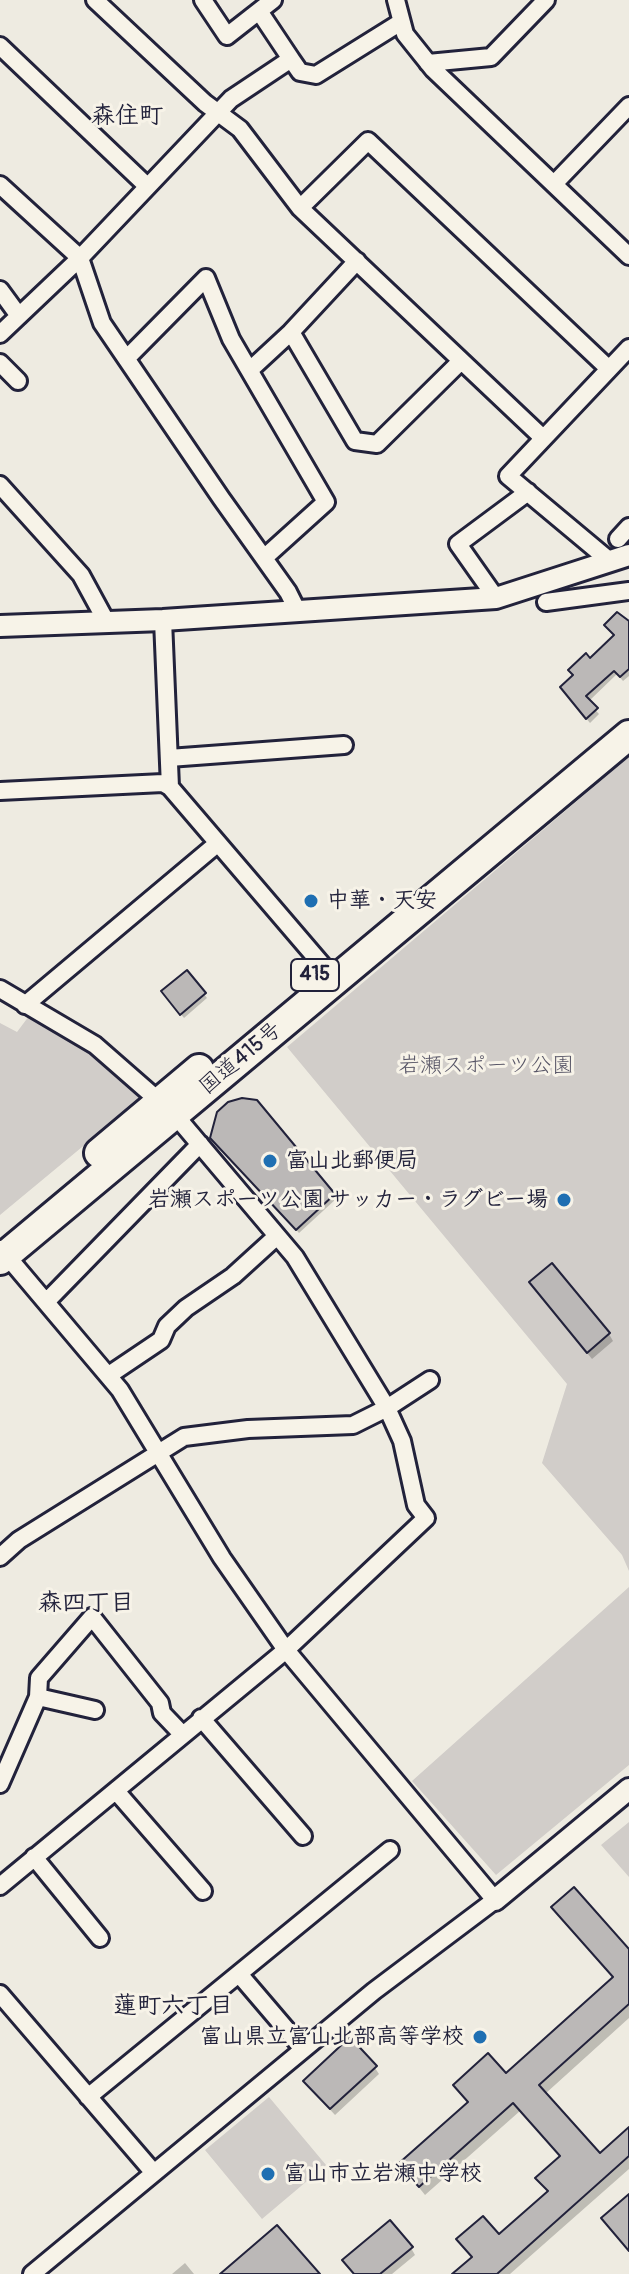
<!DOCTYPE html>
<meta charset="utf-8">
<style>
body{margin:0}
canvas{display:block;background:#eeebe1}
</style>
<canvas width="629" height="2274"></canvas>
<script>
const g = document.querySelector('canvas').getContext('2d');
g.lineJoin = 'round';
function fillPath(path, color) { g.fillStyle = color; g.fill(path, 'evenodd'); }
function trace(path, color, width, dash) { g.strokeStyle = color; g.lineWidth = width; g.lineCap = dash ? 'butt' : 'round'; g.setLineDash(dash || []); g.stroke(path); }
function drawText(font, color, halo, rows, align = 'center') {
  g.font = font + ' Pangolin,"Klee One",sans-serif'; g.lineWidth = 6; g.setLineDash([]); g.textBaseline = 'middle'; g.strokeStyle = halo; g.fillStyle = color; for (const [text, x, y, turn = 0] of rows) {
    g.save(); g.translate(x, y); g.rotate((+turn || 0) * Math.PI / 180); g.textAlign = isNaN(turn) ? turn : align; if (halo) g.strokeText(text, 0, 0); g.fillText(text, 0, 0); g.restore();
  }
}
fillPath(new Path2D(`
 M629,757V1571L622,1555L542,1463L567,1384L287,1047Z
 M29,1016L89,1053L138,1094L140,1099L0,1215V1023L17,1032Z
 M629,1587V1765L496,1875L412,1781Z
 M629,1822V1877L601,1845Z
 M269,2097L326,2165L262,2219L205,2150Z`), '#d1cdc9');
fillPath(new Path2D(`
 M629,627V676L623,681L617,674L588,702L599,714L590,723L565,693L590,661Z
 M187,972L207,998L184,1018L166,996Z
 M215,1143L334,1195L336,1199L299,1233Z
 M535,1289L609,1334L613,1341L592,1359Z
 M554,1908L629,1952V2018L545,2094L600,2156L629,2130V2169L510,2274H459L473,2259L459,2240L499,2237L548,2193L538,2178L561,2157L520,2111L425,2195L401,2165L469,2104L456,2085L506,2076L614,1979Z
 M375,2068L379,2074L335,2115L310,2088Z
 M411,2248L415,2255L392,2274H355Z
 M185,2263L194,2274H172Z`), '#0003');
const building = new Path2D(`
 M617,612L629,621V669L620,677L614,671L586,696L598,708L586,719L560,687L573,675L568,670L586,653L590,658L614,635L604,625Z
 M187,970L206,993L180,1015L161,991Z
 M242,1098L257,1100L335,1194L296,1230L210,1138L217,1112L228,1102Z
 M552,1263L610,1333L587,1353L529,1282Z
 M574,1887L629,1949V2004L539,2085L600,2153L629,2127V2156L497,2274H452L472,2257L456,2239L483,2216L499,2234L548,2191L535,2178L560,2156L513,2103L419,2187L398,2164L468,2102L453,2085L488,2053L506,2073L613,1977L551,1907Z
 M350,2037L377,2066L330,2109L303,2081Z
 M629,2194V2251L601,2218Z
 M390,2220L413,2247L380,2274H354L342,2260Z
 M277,2225L320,2274H220Z`);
fillPath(building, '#bbb8b7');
trace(building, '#22223b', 2);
const minor = new Path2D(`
 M95,0L205,103L240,129L300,208L543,438
 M203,0L227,36L273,0
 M396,0L405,34L433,69L629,256
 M259,11L291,59
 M0,46L147,186
 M428,63L491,57L546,0
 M554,184L629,106
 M0,185L80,258L102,323L221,498L288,592L298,612
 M300,208L368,141L609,369
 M0,290L19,316
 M291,332L357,261
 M0,334L80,258L231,99L291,59L300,72L316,75L401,22
 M127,358L206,278L231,339L326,502L264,558
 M0,363L18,381
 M251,369L291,332L355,441L377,444L461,361
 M0,485L81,575L106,621
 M618,539L629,527
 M611,562L508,476L629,348
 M496,598L458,544L528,492
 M546,602L629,591
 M163,620L170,787
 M169,758L344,745
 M0,791L163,783L170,787L324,967
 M0,989L95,1045L175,1115L295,1257L387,1408L353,1425L248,1429L184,1437L19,1540L0,1557
 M25,1005L218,843
 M1,1249L120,1390L222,1558L286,1650L495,1900L374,1991L32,2274
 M47,1301L200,1144
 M109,1375L161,1340L167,1326L186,1308L233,1276L277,1236
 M95,1710L38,1697L39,1678L92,1617L160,1703L162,1713L182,1734
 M201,1718L303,1836
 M0,1784L38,1697
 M116,1791L203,1891
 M34,1857L100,1938
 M0,1886L286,1650L426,1518L416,1505L402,1441L387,1408L430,1380
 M239,1974L303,2049
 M0,1994L154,2173
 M88,2097L390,1850`);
const tertiary = new Path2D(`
 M0,626L163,620L496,598L629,555
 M495,1900L629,1789`);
const trunk = new Path2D(`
 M99,1153L199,1069
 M0,1260L629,735`);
trace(minor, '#22223b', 22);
trace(tertiary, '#22223b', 26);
trace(trunk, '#22223b', 34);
trace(minor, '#f7f3e8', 16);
trace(tertiary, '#f7f3e8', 20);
trace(trunk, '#f7f3e8', 28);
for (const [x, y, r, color] of [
 [311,901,8,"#1f6fb2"],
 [270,1161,8,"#1f6fb2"],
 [564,1200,8,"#1f6fb2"],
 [480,2037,8,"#1f6fb2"],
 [268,2174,8,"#1f6fb2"]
]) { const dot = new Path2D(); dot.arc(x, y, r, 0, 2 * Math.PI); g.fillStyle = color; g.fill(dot); trace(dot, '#f7f3e8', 3); }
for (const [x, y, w] of [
 [315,975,48]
]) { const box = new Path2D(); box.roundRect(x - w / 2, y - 16, w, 32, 6); g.fillStyle = '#f7f3e8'; g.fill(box); trace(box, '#22223b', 2); }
drawText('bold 20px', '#22223b', null, [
 ["415",315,975]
]);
drawText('bold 22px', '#22223b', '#f7f3e8', [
 ["中華・天安",327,901],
 ["富山北郵便局",286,1161],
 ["岩瀬スポーツ公園 サッカー・ラグビー場",548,1200,"right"],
 ["富山県立富山北部高等学校",464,2037,"right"],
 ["富山市立岩瀬中学校",284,2174]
], 'left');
drawText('22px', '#22223b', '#f7f3e8', [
 ["国道415号",241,1059,-40]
]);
drawText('22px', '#575566', '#f7f3e8', [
 ["岩瀬スポーツ公園",486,1066]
]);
drawText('bold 24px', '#22223b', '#f7f3e8', [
 ["森住町",127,117],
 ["森四丁目",86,1604],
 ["蓮町六丁目",173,2007]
]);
</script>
